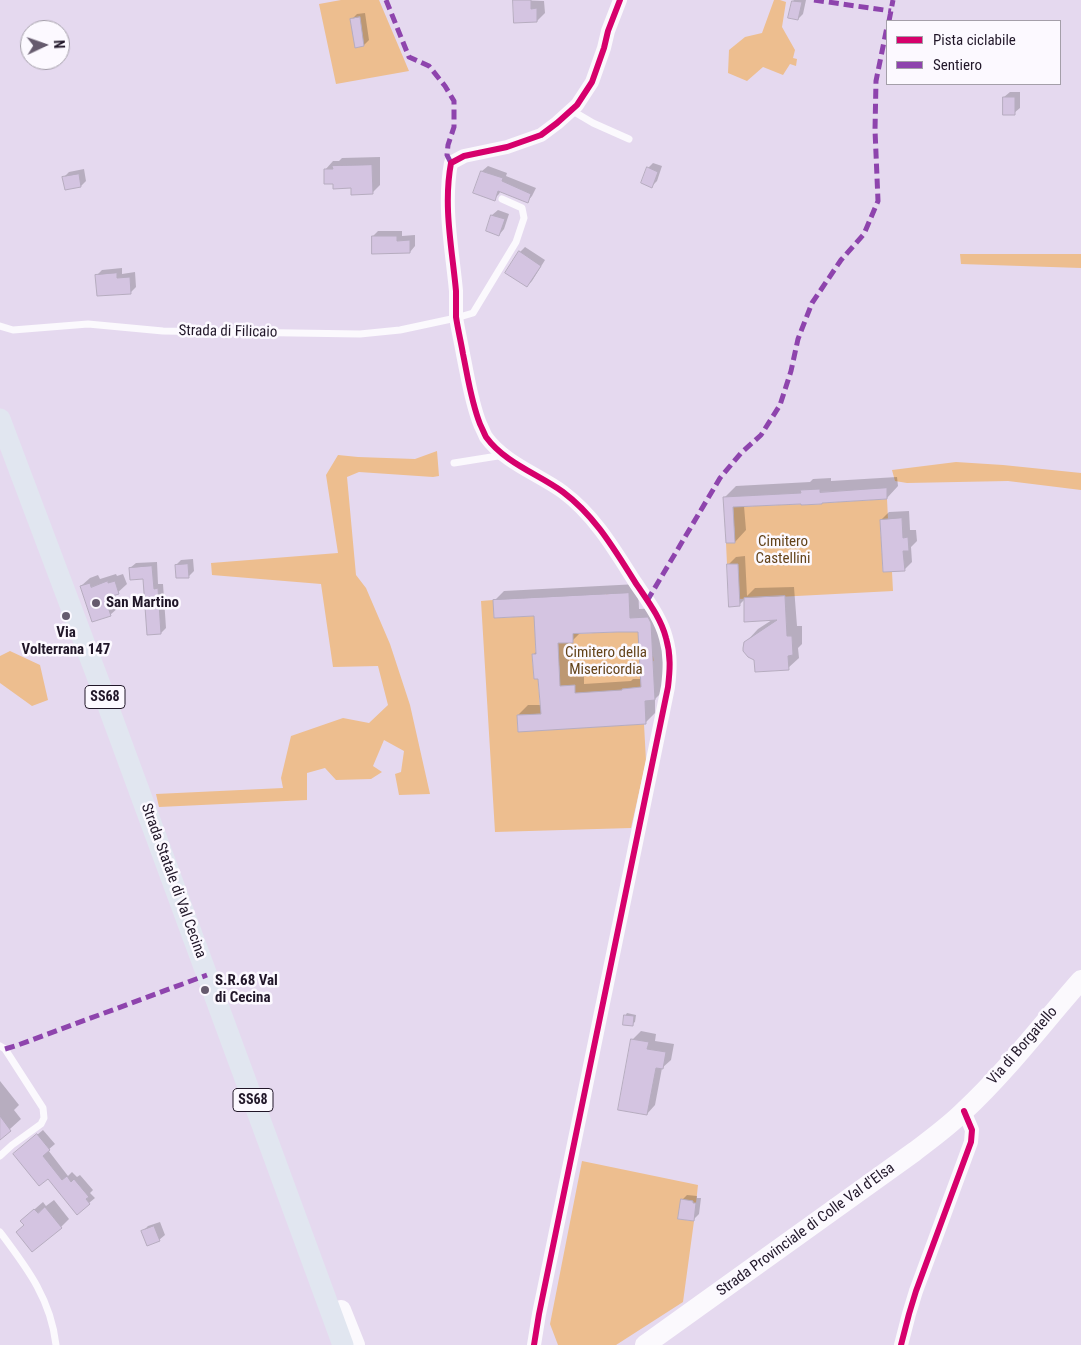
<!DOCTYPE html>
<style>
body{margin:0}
#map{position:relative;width:1081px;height:1345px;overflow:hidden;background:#e5d9ef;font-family:"Roboto Condensed",sans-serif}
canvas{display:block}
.legend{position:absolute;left:886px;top:20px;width:175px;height:65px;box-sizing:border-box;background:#fcf9ff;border:1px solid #a49fa9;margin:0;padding:6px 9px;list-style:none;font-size:15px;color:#211729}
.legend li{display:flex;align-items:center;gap:10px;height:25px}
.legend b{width:25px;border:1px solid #a49fa9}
.north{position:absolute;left:20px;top:20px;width:50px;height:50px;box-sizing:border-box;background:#fcf9ff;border:1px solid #a49fa9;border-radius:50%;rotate:87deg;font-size:14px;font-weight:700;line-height:20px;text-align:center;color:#211729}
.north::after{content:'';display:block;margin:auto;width:18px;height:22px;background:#665b6e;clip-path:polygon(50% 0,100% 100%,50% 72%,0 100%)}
</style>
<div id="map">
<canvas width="1081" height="1345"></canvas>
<ul class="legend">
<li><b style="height:6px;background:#d6006c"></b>Pista ciclabile</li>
<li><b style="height:6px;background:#8e44ad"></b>Sentiero</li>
</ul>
<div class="north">N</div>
</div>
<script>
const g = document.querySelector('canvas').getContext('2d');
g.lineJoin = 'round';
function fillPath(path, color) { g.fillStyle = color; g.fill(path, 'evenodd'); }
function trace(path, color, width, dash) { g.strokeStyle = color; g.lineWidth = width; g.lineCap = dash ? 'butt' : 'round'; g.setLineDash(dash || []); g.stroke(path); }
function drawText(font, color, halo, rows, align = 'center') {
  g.font = font + ' "Roboto Condensed",sans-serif'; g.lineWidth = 5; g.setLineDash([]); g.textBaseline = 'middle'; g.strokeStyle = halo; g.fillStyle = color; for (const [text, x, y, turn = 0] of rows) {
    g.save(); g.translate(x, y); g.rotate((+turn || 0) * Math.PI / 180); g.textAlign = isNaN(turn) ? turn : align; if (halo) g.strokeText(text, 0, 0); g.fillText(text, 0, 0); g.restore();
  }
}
fillPath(new Path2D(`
 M341,0H379L409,71L336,84L319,4Z
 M774,0H780L786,2L782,27L795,50L793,58L797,59L796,66L790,64L783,75L763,67L747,81L728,73L729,50L745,37L762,33Z
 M960,254H1081V268L961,264Z
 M437,451L439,476L433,477L359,472L347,477L356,575L366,588L390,644L410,705L430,794L399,795L395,774L401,772L404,751L384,740L373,766L382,772L371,779L336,780L325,768L307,773V800L159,807L156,794L283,788L281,778L291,736L343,718L369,723L388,705L378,666L333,667L321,584L212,575L211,563L338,553L326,475L338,455L358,457L415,459Z
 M956,462L1003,465L1081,473V490L1008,481L907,483L895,481L892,470Z
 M887,499L888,519L880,520L883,572H892L893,591L739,599L738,564H727L726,543H735L733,507L801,504L802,505L821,504L822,503Z
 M606,594H616L618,632H638L639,656H653L654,661L639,662L641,687L622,689L623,702L644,708L517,715L518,731L644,724L646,761L631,828L495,832L481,601L493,600L494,618L607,612ZM535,625L612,632L573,634V642L556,643L560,673L559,686L574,685L575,693L616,703L540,707L538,679H534L532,655L536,654Z
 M10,651L40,665L48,700L32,706L0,683V656Z
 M582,1161L698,1185L696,1203H693V1201L681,1200L678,1219L694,1221L683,1302L616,1345H558L550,1324Z`), '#edbe8f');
fillPath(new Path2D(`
 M514,0L544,1L545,13L537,21Z
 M794,0H806L803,14L798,19L793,1Z
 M365,13L369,40L364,45L352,19L357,14Z
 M1010,92H1020V108L1014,113L1004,97Z
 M380,157V185L372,193L334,183L325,170L333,161H339L342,158Z
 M653,163L662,166L657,181L652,186L648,168Z
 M488,166L507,173L506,176L536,188L532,196L527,202L501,190L499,194L494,199L475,192L482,171Z
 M84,169L86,181L81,186L64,177L69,172Z
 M498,210L509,214L504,229L499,235L487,231L492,215Z
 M378,231H402V236L415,235V246L410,252L373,236Z
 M525,247L545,260L532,281L527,286L520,252Z
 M122,268V274L135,272L136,287L131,292L97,275L102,270Z
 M897,477L898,486L887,498L744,506L746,530L735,542L724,498L736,486L810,482L813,479L831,478V481Z
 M909,511L910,530H916L917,541L911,547L912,562L904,570L881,520L889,512Z
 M745,556L747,596L755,588L794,587L797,626H802V644L798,648L799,658L788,668L745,643L758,629L775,618L745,599L739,605L728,565L736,557Z
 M193,559L194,571L189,576L176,565L181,560Z
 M157,562L158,584H163L166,628L161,633L144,578L130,568L136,563Z
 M116,574L117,576L123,574L127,584L115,595L119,607L110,615L81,586L90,578L98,575L100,579Z
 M638,584L639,609L658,608L660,613L665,689L655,699V713L645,723L518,715L528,705H541L539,678L533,655L537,651L535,614L494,601L504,591ZM639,630L641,679H633L631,681L584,684V676L570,677L568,642L572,641L581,632Z
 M627,1013L636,1015L635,1022L632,1024L625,1016Z
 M641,1031L656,1034L655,1041L674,1044L671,1060L662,1068L655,1105L647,1114L632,1040Z
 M0,1081L19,1105L14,1110L21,1119L0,1138Z
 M43,1130L55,1144L48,1150L68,1176L72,1172L77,1177L80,1175L93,1190L90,1193L95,1198L77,1213L48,1177L20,1149Z
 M687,1195L697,1196V1198H701L699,1214L693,1220L682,1200Z
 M54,1200L69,1219L61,1227L21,1221L43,1202L46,1206Z
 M160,1222L165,1235L159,1240L143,1231L148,1226Z`), '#0003');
const building = new Path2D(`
 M513,0H531V9L537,8V22L514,23Z
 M792,1L802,2L798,20L788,18Z
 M360,17L364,46L355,48L350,19Z
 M1003,97H1015V115H1003Z
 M372,165L373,194L351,195V188L333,189V184H324V169H333L332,166Z
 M647,167L658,172L652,188L641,183Z
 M481,171L503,178L502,181L531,194L528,203L498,191L495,201L473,193Z
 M79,174L81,187L65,190L62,177Z
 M491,215L505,219L499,236L486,231Z
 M372,236H397V241L410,240V253L372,254Z
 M519,251L541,266L527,287L505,273Z
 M117,273V278L130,277L131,294L97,296L95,275Z
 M887,488V499L822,503V504L801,505V504L733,507L735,543H726L723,497L801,493L800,490L820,489V492Z
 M902,518L903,538L908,537L909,551H903L905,571L883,572L880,520Z
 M188,564L189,578H176L175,565Z
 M727,564H738L740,606L729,607Z
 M152,566L154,589L158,588L161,634L147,635L143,579L130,580L129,568Z
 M108,581V583L115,581L119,594L112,596L113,598L106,601L111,616L92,622L80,586L90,583L91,587Z
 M629,593L630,618L648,617L651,623L655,700L645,701L646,724L518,732L517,715L541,714L538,679H534L532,654H536L534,616L494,618L493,600ZM618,632H638L641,687L622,689V690L575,693V685L560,686L558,643H573V634Z
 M785,596L787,636H792L793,655L788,656L789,670L755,672L754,660L748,657L743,651V648L744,642L777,620L744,622V598Z
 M624,1015L634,1016L633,1026L623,1025Z
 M631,1039L649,1042L647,1049L666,1052L663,1069L656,1068L647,1115L618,1110Z
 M0,1116L11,1131L0,1140Z
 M37,1134L50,1150L43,1156L62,1180L67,1176L71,1182L74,1179L89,1197L86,1199L90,1204L77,1215L48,1179L39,1186L13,1154Z
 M681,1199L693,1201V1203H696L694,1221L678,1219Z
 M45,1207L62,1228L32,1252L16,1232L24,1225L20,1221L34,1209L38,1213Z
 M154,1226L160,1241L147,1246L141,1231Z`);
fillPath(building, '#d4c4e1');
trace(building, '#b6acbf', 1);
trace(new Path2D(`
 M571,110L593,123L629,139
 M0,326L13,330L88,324L163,331L360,334L400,330L456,318L473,313L516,242L524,218L522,208L502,199
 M454,463L504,455
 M0,1046L5,1049L43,1108L44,1118L41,1124L12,1145L0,1156
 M0,1232C27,1268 51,1299 56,1345`), '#fbf9fd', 7);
trace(new Path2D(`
 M534,1345L539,1314L668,687C670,670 671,655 666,638C661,618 647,600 635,582C614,549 595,516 563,492C538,474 505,463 486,437C484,433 482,428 480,424C471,401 468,378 463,354C461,342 458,330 456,317C456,308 456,300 456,291C452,248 443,206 451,163L464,156L507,147L541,135L557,123L577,105L592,82L604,48L608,31L620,0
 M901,1345L909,1314L916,1291L971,1142L972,1130L964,1111`), '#fbf9fd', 14);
trace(new Path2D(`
 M341,1310L355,1345
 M645,1345L914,1152C931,1139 949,1126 964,1111C1007,1071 1043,1023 1081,980`), '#fbf9fd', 20);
trace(new Path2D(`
 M0,419L101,687L343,1345`), '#e1e6f0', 21);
trace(new Path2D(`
 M386,0L409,57L429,66L445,86L454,101V127L448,145L447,155L451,163
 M814,0L891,11
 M889,21L893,0
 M647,601L720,478L741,453L761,435L780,405L791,371L798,339L812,303L841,260L864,234L878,201L875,130L876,81L887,27
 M5,1049L18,1045L207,975`), '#8e44ad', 5, [10, 5]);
trace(new Path2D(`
 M534,1345L539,1314L668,687C670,670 671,655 666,638C661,618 647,600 635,582C614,549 595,516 563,492C538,474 505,463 486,437C484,433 482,428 480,424C471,401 468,378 463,354C461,342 458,330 456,317C456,308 456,300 456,291C452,248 443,206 451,163L464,156L507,147L541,135L557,123L577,105L592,82L604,48L608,31L620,0
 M901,1345L909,1314L916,1291L971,1142L972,1130L964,1111`), '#d6006c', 6);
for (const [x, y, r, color] of [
 [96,603,5,"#665b6e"],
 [66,616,5,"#665b6e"],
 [205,990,5,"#665b6e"]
]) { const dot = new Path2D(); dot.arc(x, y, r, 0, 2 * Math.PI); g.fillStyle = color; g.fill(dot); trace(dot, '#fcf9ff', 2); }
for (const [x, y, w] of [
 [105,697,40],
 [253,1100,40]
]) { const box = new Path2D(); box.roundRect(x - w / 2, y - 11.5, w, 23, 4); g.fillStyle = '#fcf9ff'; g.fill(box); trace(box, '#211729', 1); }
drawText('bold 14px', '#211729', null, [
 ["SS68",105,697],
 ["SS68",253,1100]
]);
drawText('15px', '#211729', '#fcf9ff', [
 ["Strada di Filicaio",228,332,1],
 ["Strada Statale di Val Cecina",173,881,70],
 ["Via di Borgatello",1023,1046,-49],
 ["Strada Provinciale di Colle Val d'Elsa",806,1230,-36]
]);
drawText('15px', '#63431a', '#fcf9ff', [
 ["Cimitero",783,542],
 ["Castellini",783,559],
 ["Cimitero della",606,653],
 ["Misericordia",606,670]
]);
drawText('bold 15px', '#211729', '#fcf9ff', [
 ["San Martino",106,603],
 ["Via",66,633,"center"],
 ["Volterrana 147",66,650,"center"],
 ["S.R.68 Val",215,981],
 ["di Cecina",215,998]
], 'left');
</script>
